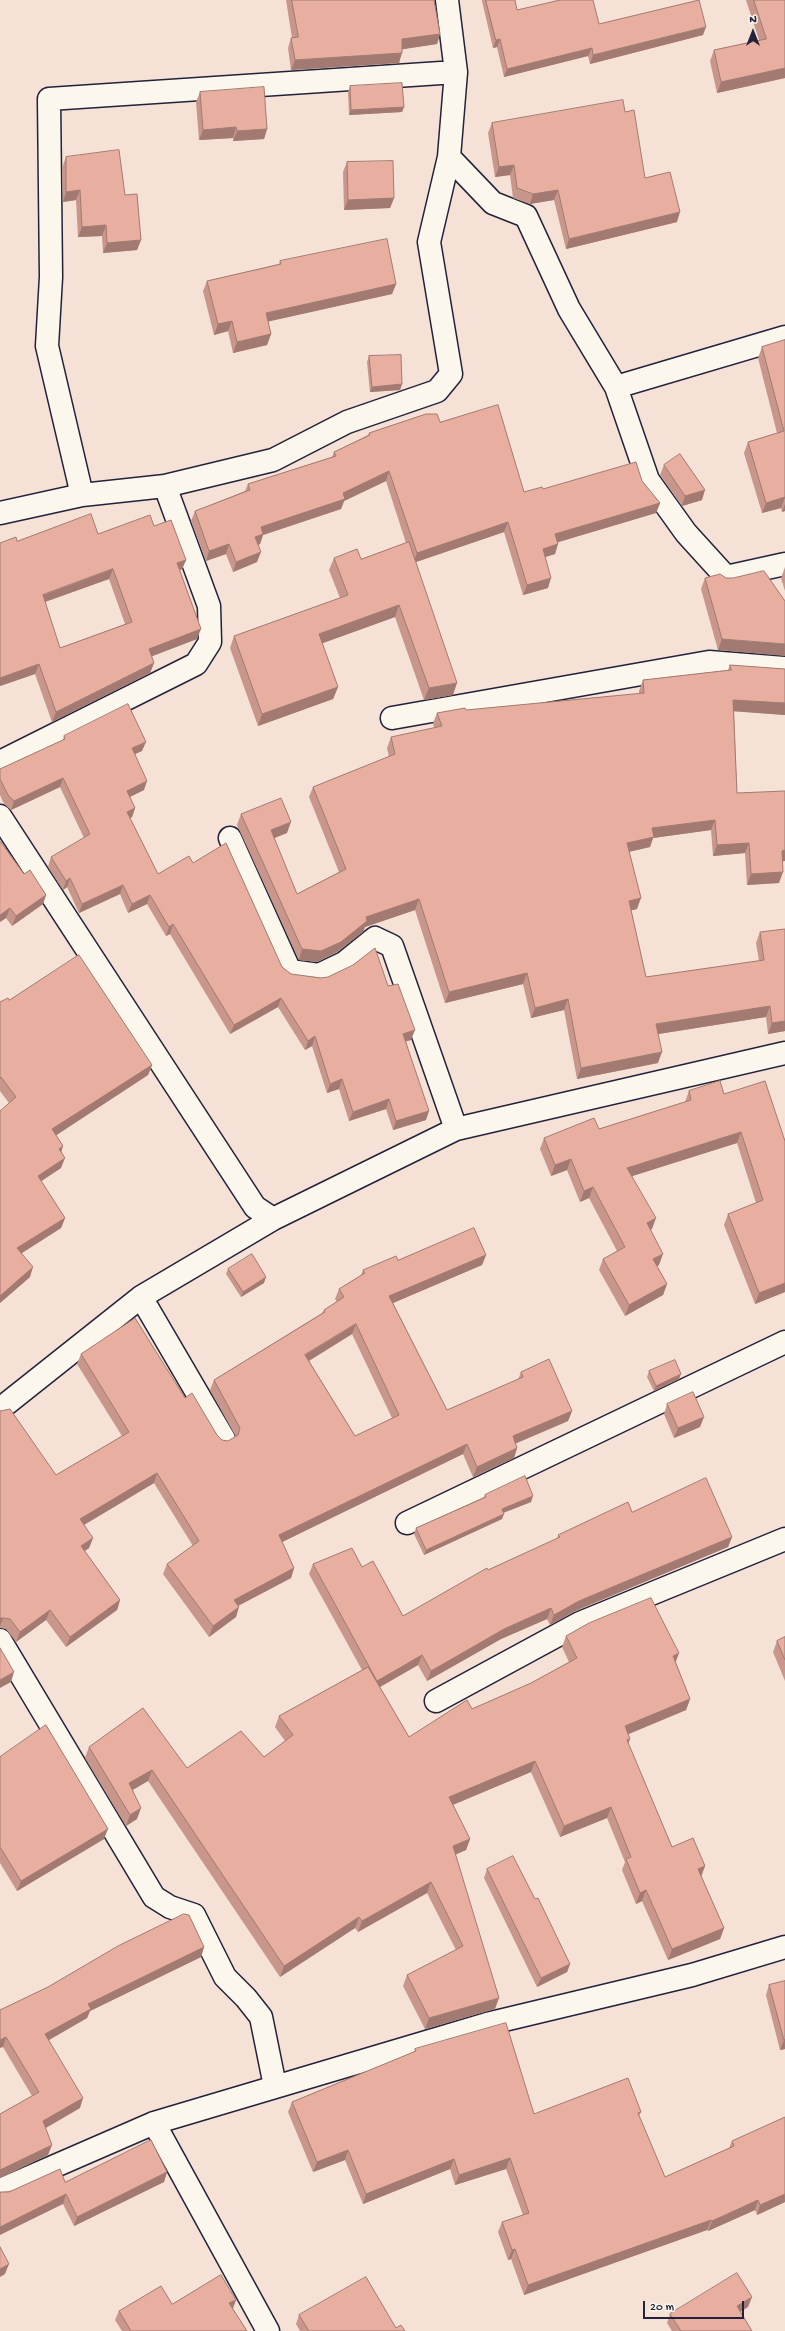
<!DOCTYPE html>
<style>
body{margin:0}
#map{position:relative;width:785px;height:2331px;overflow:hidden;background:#f5e1d6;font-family:"Gochi Hand",sans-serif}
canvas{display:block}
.north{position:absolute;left:733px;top:12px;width:40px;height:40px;-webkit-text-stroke:3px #fbf7ec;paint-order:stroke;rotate:0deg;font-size:11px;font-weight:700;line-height:16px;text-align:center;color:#22223b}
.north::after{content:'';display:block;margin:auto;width:14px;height:18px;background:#22223b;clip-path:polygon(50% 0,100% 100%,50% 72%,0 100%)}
.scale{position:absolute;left:643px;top:2301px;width:101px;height:18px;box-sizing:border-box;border:2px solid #22223b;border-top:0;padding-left:5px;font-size:12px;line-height:14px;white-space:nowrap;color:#22223b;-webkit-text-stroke:3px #fbf7ec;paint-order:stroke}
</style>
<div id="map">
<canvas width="785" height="2331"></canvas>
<div class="north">N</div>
<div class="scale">20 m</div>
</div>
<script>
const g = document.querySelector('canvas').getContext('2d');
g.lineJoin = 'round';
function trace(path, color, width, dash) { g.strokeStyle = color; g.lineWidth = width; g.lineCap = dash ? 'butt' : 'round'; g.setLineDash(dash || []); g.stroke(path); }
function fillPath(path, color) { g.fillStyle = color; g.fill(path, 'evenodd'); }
const minor = new Path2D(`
 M449,157L493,203L526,216L569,309L616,387L648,480L686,533L726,577L785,564
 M616,387L785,337
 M82,495L47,346L51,277L49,99L456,72
 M0,513L82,495L165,486L273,460L347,422L437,391L451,374L429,242L449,157L456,72L447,0
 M392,718L709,662L785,668
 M0,762L196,664L210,642L209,606L165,486
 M0,816L255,1207L273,1219
 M230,838L290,971L319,975L344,963L375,938L392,946L456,1129
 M141,1297L224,1439
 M0,1409L141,1297L273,1219L456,1129L785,1053
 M407,1523L785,1342
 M0,1640L154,1897L170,1907L194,1915L225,1977L246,1998L261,2017L275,2086
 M436,1701L580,1623L785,1539
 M154,2123L268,2331
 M0,2190L154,2123L487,2024L692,1975L785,1947`);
trace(minor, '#22223b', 25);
trace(minor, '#fbf7ec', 22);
fillPath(new Path2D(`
 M286,0H434L440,34L437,44L402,49L399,63L291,70L288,48L291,38H292Z
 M482,0H515L517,10L599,24L703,35L590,64L588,56L504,77L497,47L493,48L482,1Z
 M746,0H785V78L717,93L710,61L714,50L759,40Z
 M350,86L404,107L402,112L349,115L348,92Z
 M200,92L267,129L264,139L233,141V138L199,140L196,102Z
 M625,112L645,178L677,222L566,249L554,200L530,204L513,198L510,175L495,177L488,133L492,123Z
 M66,157L125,195L141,240L137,250L103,253L102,236L78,237L76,200L63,202L62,168Z
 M347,162L394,198L390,208L344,210L343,172Z
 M280,261L396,284L392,294L268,321L271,334L267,345L233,353L228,331L214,335L203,291L207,281L279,264Z
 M785,340V511L782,512L781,508L762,513L744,453L748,442L777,433L758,358L762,347Z
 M369,356L402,384L400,390L370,392L367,362Z
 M440,422L524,492L543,489L642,481L660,503L656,513L558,542L555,554L545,557L548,588L523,595L504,532L416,562L453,695L424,700L395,617L322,643L338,687L333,699L258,726L230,648L234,636L340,598L329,570L334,558L361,559L406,543L386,481L344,501L341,509L263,535L260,544L258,545L257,562L233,572L226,554L206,561L191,521L195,511L245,491L248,484L332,457L334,452L368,435L369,433Z
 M664,465L702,500L682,506L660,475Z
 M154,526L186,560L182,569L180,570L197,639L151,656L154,663L150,673L52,722L35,674L0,686V543L98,534ZM109,579L125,624L60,648L45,602Z
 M785,567V591L781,578Z
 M705,578H726L785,601L718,650L701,589Z
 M730,665L785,669V715L734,711L737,793L782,861L779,883L747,885L745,853L713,856L711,830L653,838L650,847L629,852L637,909L631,910L646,977L759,961L756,943L760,932L785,1031L768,1034L766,1017L658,1034V1063L577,1079L564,1010L531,1018L523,984L445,1003L415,910L365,927L363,932L337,952L317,962L299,960L237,825L241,814L287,833L274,838L297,894L339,872L309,797L313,787L389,757L387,748L391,737L434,728L433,723L437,713L639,694V691L643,680L728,670Z
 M64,736L142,751L135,754L144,790L130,797L135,808L132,817L130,818L158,874L193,863L282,967L291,974L388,986L411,1040L406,1041L426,1120L393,1130L386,1109L349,1121L339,1089L327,1093L312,1046L305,1050L278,1007L230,1034L170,934L166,936L147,904L128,913L120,894L79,913L67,887L63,890L48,867L51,857L84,838L60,787L11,810L4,804L0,795V769L63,740Z
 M24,874L46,895L43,904L12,926L6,918L0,922Z
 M9,1000L152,1065L148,1075L56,1135L63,1146L61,1152V1168L41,1181L65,1218L61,1228L22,1253L30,1277L0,1303L9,1103L0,1091V1002Z
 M689,1091L724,1094L785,1141V1292L755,1304L724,1225L728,1214L756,1203L737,1143L632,1176L652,1229L650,1230L659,1265L657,1266L667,1284L663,1295L625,1316L599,1270L603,1259L617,1251L589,1198L580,1202L567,1170L551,1176L540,1149L544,1138L599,1129L685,1102Z
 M486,1255L482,1265L393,1303L447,1410L518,1380L521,1372L572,1411L568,1421L515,1444L517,1448L514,1458L473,1477L463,1454L282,1542L294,1568L291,1578L238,1606L236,1617L209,1637L163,1574L167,1564L193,1546L154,1483L84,1525L93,1538L89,1548L85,1551L120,1600L117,1610L66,1647L46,1620L16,1642L6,1629L0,1628V1411L56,1475L122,1436L77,1364L81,1354L185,1398L217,1435L222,1440L228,1441L236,1437L210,1390L214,1380L322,1313L324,1310L337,1302L335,1299L339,1289L361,1275L363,1270L398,1260ZM352,1334L392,1418L355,1436L309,1361Z
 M228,1269L264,1283L241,1297L226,1274Z
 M649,1371L679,1379L654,1391L647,1377Z
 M667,1404L700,1427L674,1438L664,1414Z
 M485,1495L531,1502L503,1513L502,1519L424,1555L414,1534L416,1528L484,1497Z
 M632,1512L732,1537L728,1547L575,1611L550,1625L547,1619L501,1639L427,1681L418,1665L380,1687L409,1737L472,1709L531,1683L569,1662L562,1647L566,1636L676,1663L690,1699L686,1710L629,1734L628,1744L672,1847L705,1866L701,1876L724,1928L720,1939L668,1960L642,1901L636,1904L622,1870L625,1862L607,1818L560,1837L531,1772L453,1805L470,1839L466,1850L455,1855L495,2009L425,2029L403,1986L407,1975L456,1950L427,1893L358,1932L355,1928L280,1977L148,1781L133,1790L137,1819L126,1826L85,1758L89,1747L187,1768L264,1757L285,1741L275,1727L279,1716L362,1670L309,1574L313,1564L362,1567L403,1616L488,1570L557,1539L558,1535Z
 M785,1637V1681L773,1652L777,1641Z
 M0,1757L104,1839L17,1891L0,1863Z
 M487,1869L535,1899L570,1964L567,1972L537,1987L484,1878Z
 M204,1947L201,1957L90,2011L87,2018L49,2040L80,2108L46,2128L48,2155L0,2178V2114L32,2096L3,2047L0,2010Z
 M785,1981V2049L780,2050L766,1995L769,1985Z
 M415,2049L534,2114L641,2112L639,2116L665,2177L729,2148L732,2141L785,2202L757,2215L755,2210L708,2231L707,2230L524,2295L511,2259L508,2260L498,2232L502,2222L523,2215L506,2169L455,2185L450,2169L363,2204L345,2160L313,2172L288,2112L292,2102L414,2052Z
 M167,2172L164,2182L74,2226L63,2204L2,2192L65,2182Z
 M236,2300L233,2309L247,2331H122L115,2320L119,2311L172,2304Z
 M748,2307L740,2312L752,2331H672L667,2323L670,2314Z
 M299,2315L396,2328L405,2331H300L296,2324Z`), '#c8968a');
fillPath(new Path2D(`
 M706,27L703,35L590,64L593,55Z
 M440,34L437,44L398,50L402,39Z
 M500,39L497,47L493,48L496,40Z
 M592,48L588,56L504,77L507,69Z
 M402,53L399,63L291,70L295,60Z
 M785,68V78L717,93L721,82Z
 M404,107L402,112L349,115L351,110Z
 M236,127L233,138L199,140L203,130Z
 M267,129L264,139L233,141L237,131Z
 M514,165L510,175L495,177L499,167Z
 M80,190L76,200L63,202L66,192Z
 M558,190L554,200L530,204L533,194Z
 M394,198L390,208L344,210L348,200Z
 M680,212L677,222L566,249L569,239Z
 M106,225L102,236L78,237L82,227Z
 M141,240L137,250L103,253L107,243Z
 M396,284L392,294L262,323L266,313Z
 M232,321L228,331L214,335L218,324Z
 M271,334L267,345L233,353L237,342Z
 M402,384L400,390L370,392L372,387Z
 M389,471L386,481L344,501L341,509L263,535L260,544L251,547L255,537L261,527L343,493Z
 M705,490L702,500L682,506L685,496Z
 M785,497L781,508L762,513L766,503Z
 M660,503L656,513L552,544L555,534Z
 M785,504V511L782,512Z
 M508,522L504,532L413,563L417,553Z
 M229,544L226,554L206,561L209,551Z
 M558,544L555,554L539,559L543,549Z
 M261,552L257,562L233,572L236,562Z
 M186,560L182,569L173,573L177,563Z
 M113,569L109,579L39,604L43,595Z
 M551,578L548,588L523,595L527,585Z
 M399,605L395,617L315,646L319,634Z
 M201,629L197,639L145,659L149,649Z
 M722,639L785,644V656L718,650Z
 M154,663L150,673L52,722L56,712Z
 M39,664L35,674L0,686V678Z
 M457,683L453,695L424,700L429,688Z
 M338,687L333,699L258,726L262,714Z
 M733,700L785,703V715L730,711Z
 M146,742L142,751L128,757L132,748Z
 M63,778L60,787L11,810L14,801Z
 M147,781L144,790L123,800L127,791Z
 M135,808L132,817L124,821L127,812Z
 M715,820L711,830L653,838L650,847L623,853L627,843L652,828Z
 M291,822L287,833L267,841L271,830Z
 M749,843L745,853L713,856L717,845Z
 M785,850V861L778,862L782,851Z
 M783,872L779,883L747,885L751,874Z
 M70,878L67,887L63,890L66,881Z
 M123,885L120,894L79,913L82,904Z
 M46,895L43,904L12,926L16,916Z
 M150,895L147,904L128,913L132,904Z
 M641,898L637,909L625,912L629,901Z
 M419,899L415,910L365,927L363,932L337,952L317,962L299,960L302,949L366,917Z
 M10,908L6,918L0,922V915Z
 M173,924L170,934L166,936L169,927Z
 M527,973L523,984L445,1003L449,992Z
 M281,998L278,1007L230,1034L234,1025Z
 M568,999L564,1010L531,1018L535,1008Z
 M770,1006L766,1017L652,1035L656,1024Z
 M785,1021V1031L768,1034L772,1023Z
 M415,1030L411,1040L400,1043L403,1034Z
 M315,1036L312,1046L305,1050L308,1041Z
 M662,1052L658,1063L577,1079L581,1068Z
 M152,1065L148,1075L49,1140L52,1129Z
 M342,1079L339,1089L327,1093L330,1084Z
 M389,1099L386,1109L349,1121L353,1112Z
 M429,1111L426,1120L393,1130L396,1121Z
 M741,1132L737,1143L623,1179L627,1168Z
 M63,1146L60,1156L59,1149Z
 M65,1158L61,1168L34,1186L38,1176Z
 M571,1159L567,1170L551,1176L555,1165Z
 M593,1187L589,1198L580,1202L584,1191Z
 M65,1218L61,1228L14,1258L17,1248Z
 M656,1218L652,1229L643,1234L647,1223Z
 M663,1254L659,1265L649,1270L653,1259Z
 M486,1255L482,1265L386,1306L389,1296Z
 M33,1267L30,1277L0,1303V1296Z
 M266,1277L264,1283L241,1297L243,1292Z
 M785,1283V1292L755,1304L759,1293Z
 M667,1284L663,1295L625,1316L629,1305Z
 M356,1324L352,1334L302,1365L305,1355Z
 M681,1374L679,1379L654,1391L656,1386Z
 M572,1411L568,1421L509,1446L513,1436Z
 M704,1417L700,1427L674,1438L678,1428Z
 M467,1444L463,1454L276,1545L279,1535Z
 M517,1448L514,1458L473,1477L477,1467Z
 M157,1473L154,1483L77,1529L80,1519Z
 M533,1496L531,1502L500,1514L502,1509Z
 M504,1514L502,1519L424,1555L426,1550Z
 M732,1537L728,1547L575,1611L550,1625L554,1615L579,1601Z
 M93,1538L89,1548L77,1556L81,1546Z
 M294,1568L291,1578L230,1610L234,1600Z
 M120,1600L117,1610L66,1647L70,1637Z
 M239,1607L236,1617L209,1637L213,1626Z
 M551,1608L547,1619L501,1639L427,1681L431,1671L504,1629Z
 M50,1610L46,1620L16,1642L20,1632Z
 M0,1618H3L0,1626Z
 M679,1653L675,1664L673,1656Z
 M422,1655L418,1665L373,1691L377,1681Z
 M14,1672L11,1682L0,1688V1680Z
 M690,1699L686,1710L621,1737L625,1726Z
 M630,1739L626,1750L627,1740Z
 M535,1761L531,1772L445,1808L449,1797Z
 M152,1770L148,1781L125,1794L129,1783Z
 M611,1807L607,1818L560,1837L564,1826Z
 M141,1808L137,1819L126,1826L130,1815Z
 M108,1829L104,1839L17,1891L21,1881Z
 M470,1839L466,1850L449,1857L453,1846Z
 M705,1866L701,1877L698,1869Z
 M431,1882L427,1893L358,1932L362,1921Z
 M646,1890L642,1901L636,1904L640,1893Z
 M359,1917L355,1928L280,1977L284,1966Z
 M724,1928L720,1939L668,1960L672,1949Z
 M204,1947L201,1957L90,2011L87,2018L42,2044L45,2034L88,2004Z
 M570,1964L567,1972L537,1987L541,1978Z
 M499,1998L495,2009L425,2029L429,2018Z
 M6,2037L3,2047L0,2048V2040Z
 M785,2039V2049L780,2050L784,2040Z
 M83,2098L80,2108L40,2131L43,2121Z
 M52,2145L48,2155L0,2178V2170Z
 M348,2150L345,2160L313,2172L317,2162Z
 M510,2158L506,2169L455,2185L459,2175Z
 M454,2159L450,2169L363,2204L366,2194Z
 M167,2172L164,2182L74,2226L77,2217Z
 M66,2194L63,2204L0,2235V2227Z
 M785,2194V2202L757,2215L760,2205Z
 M758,2200L755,2210L708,2231L712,2221Z
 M711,2220L707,2230L524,2295L528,2285Z
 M515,2249L511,2259L508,2260L512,2250Z
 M9,2264L5,2274L0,2277V2269Z
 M752,2297L748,2307L734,2316L737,2306Z
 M236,2300L232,2309L229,2303Z`), '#a27a71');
const building = new Path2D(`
 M292,0H434L440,34L402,39V53L295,60L291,38L298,37Z
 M486,0H515L517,10L560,0H593L599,24L699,0L706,27L593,55L592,48L507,69L500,39L496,40Z
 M754,0H785V68L721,82L714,50L766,39Z
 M402,83L404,107L351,110L350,86Z
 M264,87L267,129L237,131L236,127L203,130L200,92Z
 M623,100L625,112L634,110L645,178L670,172L680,212L569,239L558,190L533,194L517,188L514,165L499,167L492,123Z
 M119,150L125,195L137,194L141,240L107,243L106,225L82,227L80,190L66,192V157Z
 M393,161L394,198L348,200L347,162Z
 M387,239L396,284L266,313L271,334L237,342L232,321L218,324L207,281L281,264L280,261Z
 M785,340V499V497L766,503L748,442L784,431L762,347Z
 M401,355L402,384L372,387L369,356Z
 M498,405L524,492L542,487L543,489L636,462L642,481L660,503L555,534L558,544L543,549L551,578L527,585L508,522L417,553L389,471L343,493L345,499L261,527L263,534L255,537L261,552L236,562L229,544L209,551L195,511L250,490L248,484L336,456L334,452L370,435L369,433L426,414H437L440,422Z
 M680,454L705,490L685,496L664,465Z
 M91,514L98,534L150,515L154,526L171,520L186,560L177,563L201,629L149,649L154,663L56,712L39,664L0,678V543L16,537L17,541ZM113,569L132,622L60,648L43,595Z
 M409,542L457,683L429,688L399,605L319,634L338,687L262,714L234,636L348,595L334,558L357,549L361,559Z
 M764,571L785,601V644L722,639L705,578L720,574L726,578H733Z
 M730,665L785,669V703L733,700L737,793L785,791V850L782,851L783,872L751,874L749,843L717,845L715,820L652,828L654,837L627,843L641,898L629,901L646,977L764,960L760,932L785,929V1021L772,1023L770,1006L656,1024L662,1052L581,1068L568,999L535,1008L527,973L449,992L419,899L366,917L367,921L341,942L321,951L302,949L241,814L281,798L291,822L271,830L297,894L346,869L313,787L395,754L391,737L442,726L437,713L465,708L466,710L644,693L643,680L731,670Z
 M128,704L146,742L132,748L147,781L127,791L135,808L127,812L158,874L189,856L193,863L226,843L282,967L291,974L321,978L328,977L353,965L375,948L388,986L398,984L415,1030L403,1034L429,1111L396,1121L389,1099L353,1112L342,1079L330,1084L315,1036L308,1041L281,998L234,1025L173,924L169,927L150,895L132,904L123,885L82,904L70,878L66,881L51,857L90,834L63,778L14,801L8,795L0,779V769L65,739L64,736Z
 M0,841L24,874L30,870L46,895L16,916L10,908L0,915Z
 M79,955L152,1065L52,1129L63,1146L59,1149L65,1158L38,1176L65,1218L17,1248L33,1267L0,1296V1111L16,1097L1,1077L0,1078V1002L8,998L9,1000Z
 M720,1081L724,1094L765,1081L785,1141V1283L759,1293L728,1214L763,1200L741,1132L627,1168L656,1218L647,1223L663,1254L653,1259L667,1284L629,1305L603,1259L625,1247L593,1187L584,1191L571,1159L555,1165L544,1138L594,1118L599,1129L691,1100L689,1091Z
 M474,1228L486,1255L389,1296L447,1410L523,1377L521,1372L549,1359L572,1411L513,1436L517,1448L477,1467L467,1444L279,1535L294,1568L234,1600L239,1607L213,1626L167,1564L199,1541L157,1473L80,1519L93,1538L81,1546L120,1600L70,1637L50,1610L20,1632L10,1619L3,1618H0V1411L10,1409L56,1475L129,1432L81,1354L135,1318L185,1398L192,1393L217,1435L222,1440L228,1441L238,1435L240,1428L214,1380L325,1312L324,1310L344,1297L339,1289L365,1273L363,1270L396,1256L398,1260ZM356,1324L399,1415L355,1436L305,1355Z
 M252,1254L266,1277L243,1292L228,1269Z
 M675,1360L681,1374L656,1386L649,1371Z
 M693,1392L704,1417L678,1428L667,1404Z
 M525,1476L533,1496L502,1509L504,1514L426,1550L416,1528L486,1497L485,1495Z
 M706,1478L732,1537L579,1601L554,1615L551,1608L504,1629L431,1671L422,1655L377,1681L313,1564L352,1548L362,1567L373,1561L403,1616L487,1568L488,1570L560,1537L558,1535L628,1502L632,1512Z
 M651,1598L679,1653L673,1656L690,1699L625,1726L630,1739L627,1740L672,1847L693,1838L705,1866L698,1869L724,1928L672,1949L646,1890L640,1893L626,1859L631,1857L611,1807L564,1826L535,1761L449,1797L470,1839L453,1846L499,1998L429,2018L407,1975L463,1946L431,1882L362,1921L359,1917L284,1966L152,1770L129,1783L141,1808L130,1815L89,1747L143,1708L187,1768L241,1731L264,1757L293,1735L279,1716L368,1667L409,1737L467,1700L472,1709L531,1683L577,1658L566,1636L589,1623Z
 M785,1637V1660L777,1641Z
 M0,1648L14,1672L0,1680Z
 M46,1725L108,1829L21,1881L0,1847V1757Z
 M513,1856L535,1899L538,1898L570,1964L541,1978L487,1869Z
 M184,1914L189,1915L204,1947L88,2004L91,2009L45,2034L83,2098L43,2121L52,2145L0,2170V2114L39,2092L6,2037L0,2040V2010L48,1987L118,1946Z
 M785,1981V2039L784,2040L769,1985Z
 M506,2023L534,2114L628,2078L641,2112L638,2113L665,2177L734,2146L732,2141L785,2117V2194L760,2205L758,2200L712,2221L711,2220L528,2285L515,2249L512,2250L502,2222L529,2213L510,2158L459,2175L454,2159L366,2194L348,2150L317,2162L292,2102L416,2051L415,2049Z
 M151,2140L167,2172L77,2217L66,2194L0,2227V2192H9L60,2169L65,2182Z
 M0,2247L9,2264L0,2269Z
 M737,2273L752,2297L737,2306L752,2331H681L670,2314Z
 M221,2275L236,2300L229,2303L247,2331H131L119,2311L161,2286L172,2304Z
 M366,2277L396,2328L401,2325L405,2331H309L299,2315Z`);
fillPath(building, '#e8afa1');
trace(building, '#a27a71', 1);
</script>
